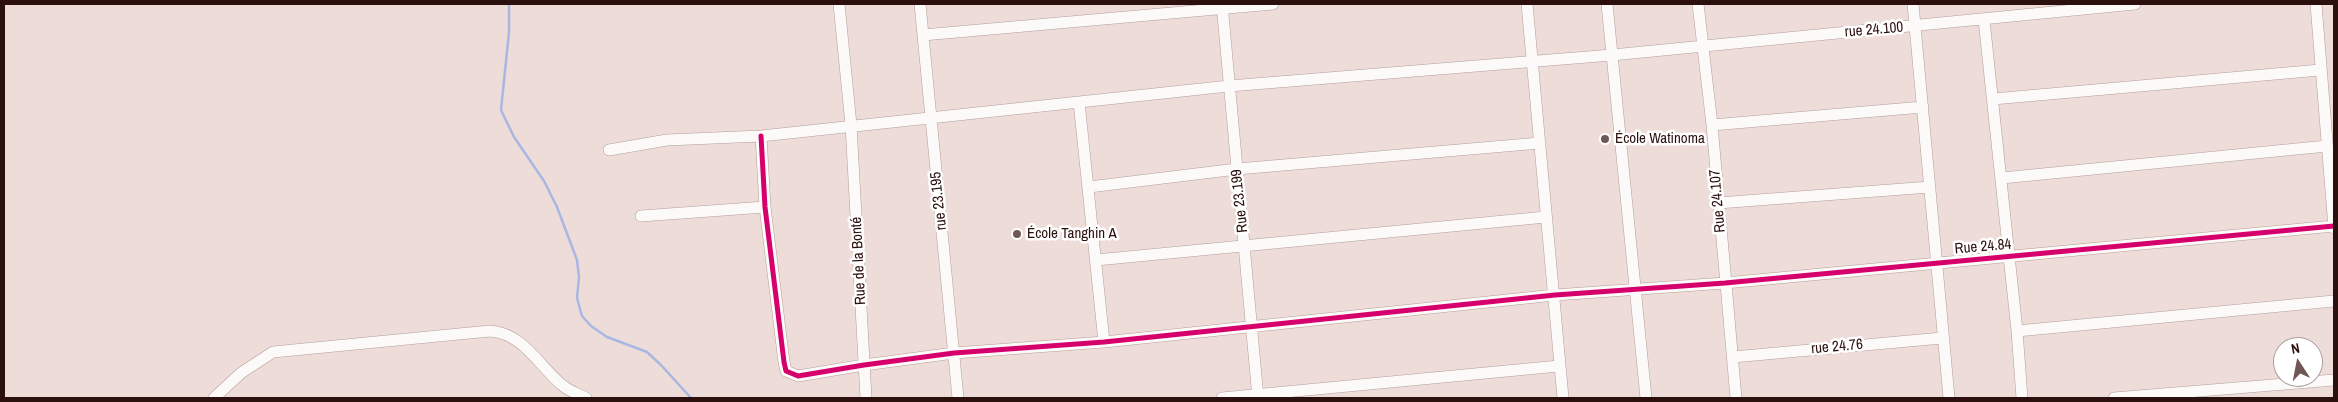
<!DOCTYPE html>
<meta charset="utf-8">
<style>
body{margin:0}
#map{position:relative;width:2338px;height:402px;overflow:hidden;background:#eedcd9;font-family:"Archivo Narrow",sans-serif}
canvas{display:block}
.frame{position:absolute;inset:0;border:5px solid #2b100d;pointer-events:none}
.north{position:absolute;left:2273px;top:337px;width:50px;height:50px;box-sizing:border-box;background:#fff;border:1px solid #aa9f9e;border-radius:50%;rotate:349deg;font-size:14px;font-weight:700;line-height:20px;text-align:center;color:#2b100d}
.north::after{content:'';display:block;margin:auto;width:18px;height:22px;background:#6f5754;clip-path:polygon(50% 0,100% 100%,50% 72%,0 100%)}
</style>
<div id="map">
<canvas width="2338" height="402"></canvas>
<div class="frame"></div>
<div class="north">N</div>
</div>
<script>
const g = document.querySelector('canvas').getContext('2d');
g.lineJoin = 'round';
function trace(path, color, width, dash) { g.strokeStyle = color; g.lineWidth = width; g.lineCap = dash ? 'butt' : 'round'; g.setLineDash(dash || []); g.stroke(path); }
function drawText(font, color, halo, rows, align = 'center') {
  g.font = font + ' "Archivo Narrow",sans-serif'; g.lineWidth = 5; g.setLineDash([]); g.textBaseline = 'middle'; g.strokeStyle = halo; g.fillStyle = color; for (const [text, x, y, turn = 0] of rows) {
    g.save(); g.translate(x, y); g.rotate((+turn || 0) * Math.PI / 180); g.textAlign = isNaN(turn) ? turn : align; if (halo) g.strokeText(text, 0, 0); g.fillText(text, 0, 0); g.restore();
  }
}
trace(new Path2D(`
 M509,4V32L501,110L514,137L544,181L557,207L577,260L579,277L577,298L582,316L591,326L607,337L647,352L661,365L691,398`), '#a9b7e3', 2.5);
const minor = new Path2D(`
 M839,4L851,125L866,398
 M920,4L958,398
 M1222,4L1258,398
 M1527,4L1563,398
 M1607,4L1646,398
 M1698,4L1712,125L1736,398
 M1913,4L1949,398
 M2316,4L2334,228
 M1984,20L2017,331L2022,398
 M923,35L1273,4
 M1993,99L2320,70
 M1079,102L1104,342
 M1712,125L1923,107
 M761,136L765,207L784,362L786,371L798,376L864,365L954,353L1104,342L1555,295L1725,283L2334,226
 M609,150L667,140L761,136L1229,86L1612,55L2135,4
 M2002,178L2327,146
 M1089,187L1237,169L1540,143
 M1718,203L1930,187
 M641,216L765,207
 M1096,260L1546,217
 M2017,331L2334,301
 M1733,357L1942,338
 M214,398L241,373L273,352L490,331C523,333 539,366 562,385C569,391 578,394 586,398
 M1222,398L1559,366
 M2114,398L2334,380`);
trace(minor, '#b39d9a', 12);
trace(minor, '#fcfaf9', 11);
trace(new Path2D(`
 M761,136L765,207L784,362L786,371L798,376L864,365L954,353L1104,342L1555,295L1725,283L2334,226`), '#d6006c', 5);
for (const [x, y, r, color] of [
 [1605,139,5,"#6f5754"],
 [1017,234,5,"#6f5754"]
]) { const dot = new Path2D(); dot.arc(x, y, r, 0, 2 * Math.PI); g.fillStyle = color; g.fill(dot); trace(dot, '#fff', 2); }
drawText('15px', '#2b100d', '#fff', [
 ["rue 24.100",1874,30,-5],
 ["rue 23.195",939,201,-96],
 ["Rue 23.199",1240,201,-96],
 ["Rue 24.107",1718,201,-95],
 ["Rue 24.84",1983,247,-5],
 ["Rue de la Bonté",859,261,-93],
 ["rue 24.76",1837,347,-5]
]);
drawText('15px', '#2b100d', '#fff', [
 ["École Watinoma",1615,139],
 ["École Tanghin A",1027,234]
], 'left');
</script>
